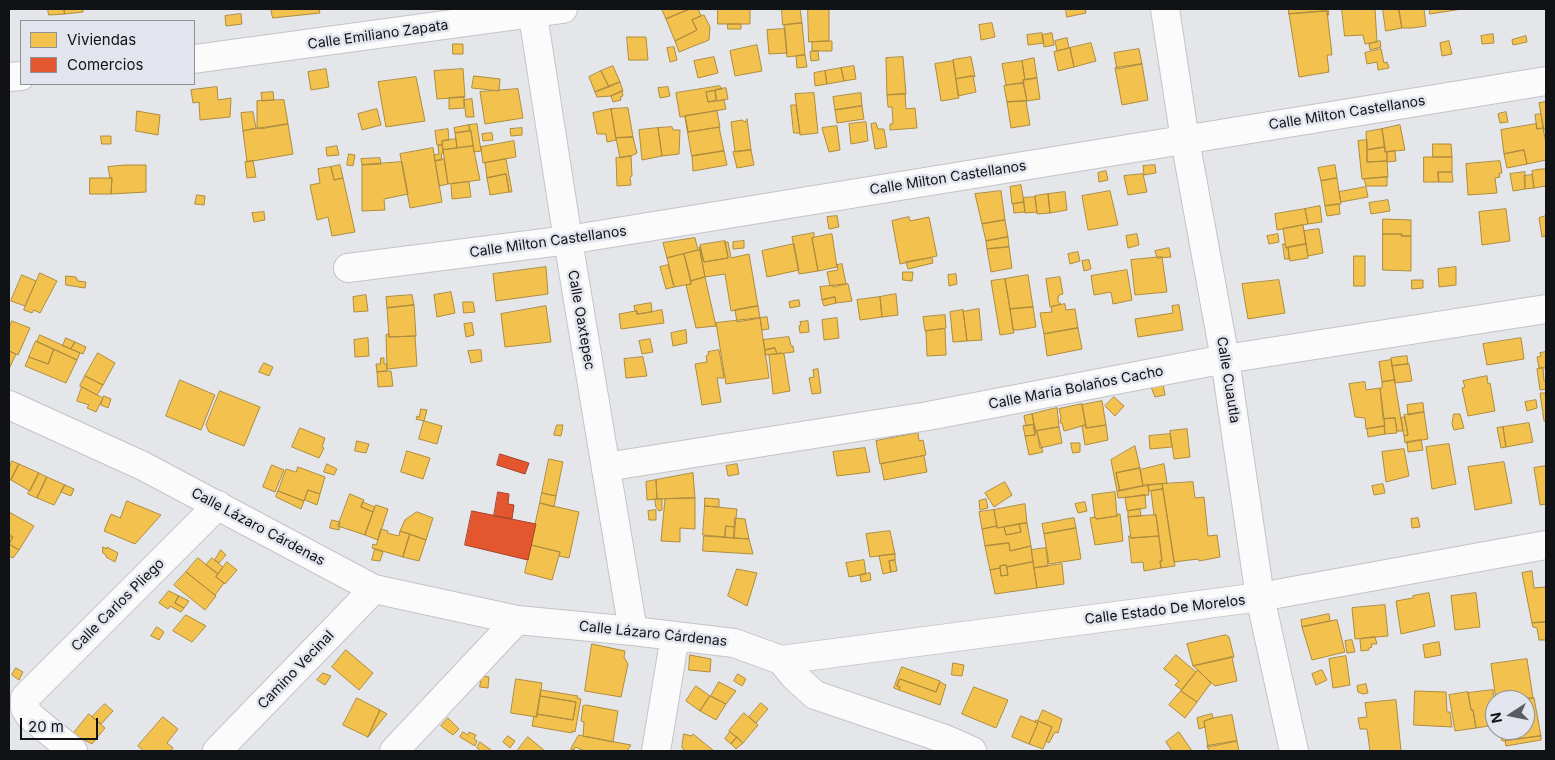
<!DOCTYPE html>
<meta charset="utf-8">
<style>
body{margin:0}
#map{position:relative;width:1555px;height:760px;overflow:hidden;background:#e5e6ea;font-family:Inter,sans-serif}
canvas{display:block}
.frame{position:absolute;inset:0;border:10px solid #111215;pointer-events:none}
.legend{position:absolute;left:20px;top:20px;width:175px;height:65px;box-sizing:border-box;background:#e2e5ed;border:1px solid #8e9197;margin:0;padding:6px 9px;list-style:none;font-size:15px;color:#111215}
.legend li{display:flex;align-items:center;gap:10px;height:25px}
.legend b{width:25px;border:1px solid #8e9197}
.north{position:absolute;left:1485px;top:690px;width:50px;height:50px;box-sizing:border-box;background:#e2e5ed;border:1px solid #8e9197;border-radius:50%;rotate:259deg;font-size:14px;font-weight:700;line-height:20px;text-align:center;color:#111215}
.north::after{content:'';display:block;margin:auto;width:18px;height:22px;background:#5b5c60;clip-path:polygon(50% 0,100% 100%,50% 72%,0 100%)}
.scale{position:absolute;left:20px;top:718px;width:78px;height:22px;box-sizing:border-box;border:2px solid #111215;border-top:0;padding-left:6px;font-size:15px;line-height:18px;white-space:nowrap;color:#111215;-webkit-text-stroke:4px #e2e5ed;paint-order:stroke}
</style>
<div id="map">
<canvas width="1555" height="760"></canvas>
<div class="frame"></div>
<ul class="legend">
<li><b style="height:14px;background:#f2c14e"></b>Viviendas</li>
<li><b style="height:14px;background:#e4572e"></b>Comercios</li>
</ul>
<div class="north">N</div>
<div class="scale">20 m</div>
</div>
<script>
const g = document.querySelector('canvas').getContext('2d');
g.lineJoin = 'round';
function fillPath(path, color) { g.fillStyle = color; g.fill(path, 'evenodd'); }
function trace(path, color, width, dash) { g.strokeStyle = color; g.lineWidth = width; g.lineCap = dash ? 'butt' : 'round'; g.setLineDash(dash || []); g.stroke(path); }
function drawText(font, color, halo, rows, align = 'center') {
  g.font = font + ' Inter,sans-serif'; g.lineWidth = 5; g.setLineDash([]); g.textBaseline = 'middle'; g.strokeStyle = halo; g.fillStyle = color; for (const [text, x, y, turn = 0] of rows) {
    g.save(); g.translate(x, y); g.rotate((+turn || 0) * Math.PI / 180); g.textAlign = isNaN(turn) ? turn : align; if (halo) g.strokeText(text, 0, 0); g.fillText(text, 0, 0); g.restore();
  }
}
const homes = new Path2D(`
 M48,9H64L65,14L49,15Z
 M64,9H83V12L65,14Z
 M271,9H319L320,13L273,18Z
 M665,9H690L666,19L662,10Z
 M690,9H698L701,16L692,20L697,30L675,41L666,19Z
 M718,9H750V24H718Z
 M782,9H800L802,23L783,25Z
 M808,9H829V41L809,42Z
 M1066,9H1085L1086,13L1067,17Z
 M1289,9H1328L1329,15H1327V11L1289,14Z
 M1342,9H1375L1377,42L1365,44L1363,35L1345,36Z
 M1383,9H1399L1402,28L1386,31Z
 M1399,9H1424L1426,26L1412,28H1402Z
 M1430,9H1462L1430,14Z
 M1327,11L1332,55H1327L1329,72L1299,77L1289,14Z
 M241,14L242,24L226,26L225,16Z
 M704,15L710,27L709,40L679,52L675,41L697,30L692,20Z
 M802,23L805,55L787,57L784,25Z
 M992,23L995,37L981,40L979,25Z
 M728,24H741V29H728Z
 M785,29L787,53L769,54L767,30Z
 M1042,33L1044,43L1028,45L1027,35Z
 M1052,33L1054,45L1044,47L1042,35Z
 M1493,34L1494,43L1482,44L1481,36Z
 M1526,36L1527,42L1513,45L1512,40Z
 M627,37H646L648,60H629Z
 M1067,38L1069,48L1057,51L1055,41Z
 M829,41H832V51H812V42Z
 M1380,41L1381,47L1370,50L1369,44Z
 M1449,41L1452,54L1442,56L1440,43Z
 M1091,43L1096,61L1074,67L1070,48Z
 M453,44H463V54H453Z
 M757,45L762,71L735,76L730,51Z
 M674,47L677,60L670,62L667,48Z
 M1070,48L1074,67L1058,71L1054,52Z
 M1139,49L1142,64L1117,69L1114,53Z
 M1381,49L1384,63L1387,62L1389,68L1378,70L1377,62L1367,64L1365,53Z
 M818,51L819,60L811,61L810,52Z
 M805,55L807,67L797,68L796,56Z
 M714,57L718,73L698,78L694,61Z
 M903,57L906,94L887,95L886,58Z
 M971,57L975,77L973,76L956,79L953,60Z
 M1034,58L1037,78L1025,80L1022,61Z
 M953,61L959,98L941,101L935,64Z
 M1022,61L1025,80H1023L1024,83L1006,85L1002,64Z
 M1142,64L1148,100L1122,105L1115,68Z
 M613,66L620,82L609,87L601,71Z
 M854,66L856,79L844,81L841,68Z
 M841,68L844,81L827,84L825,71Z
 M326,69L329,87L311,90L308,72Z
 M463,69L465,97L437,99L434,71Z
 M601,71L609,87L595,92L589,77Z
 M825,71L827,84L815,86L814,73Z
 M474,76L500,79L499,91L472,88Z
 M973,76L976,92L958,96L956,79Z
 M416,77L425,121L386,127L378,82Z
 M1037,78L1040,99L1027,101L1023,80Z
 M620,82L623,91L611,96L597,97L595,92Z
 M1023,83L1027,101L1007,102L1004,86Z
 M720,86L722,89L706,92L708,102L724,100L726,109L680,117L676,93Z
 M217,87L218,100L231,98L230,117L200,120L199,102L193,103L191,90Z
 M668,87L670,96L660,98L658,88Z
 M726,88L728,99L717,101L715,90Z
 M518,89L523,118L485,124L480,92Z
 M622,91L623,96L620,97L621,100L613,102L611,96Z
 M715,91L716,100L708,102L706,92Z
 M273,92L274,100L262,101L261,93Z
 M814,93L818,133L800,135L795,94Z
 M861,93L862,106L835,110L833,97Z
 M905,94L906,109L915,108L917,128L890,130V124H893L892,107H888L887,95Z
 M464,97V108L449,109V98Z
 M472,99L474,117H466L464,100Z
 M284,100L288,124L260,129V128H257V101Z
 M1026,101L1030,125L1011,128L1007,102Z
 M1546,102V130H1544L1539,103Z
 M791,105H796L800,133H794Z
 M862,106L864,119L837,123L835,110Z
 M628,108L633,137L616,138L611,109Z
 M377,109L381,125L362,130L358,114Z
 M611,109L616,140L607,142L606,134H597L593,113Z
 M137,111L160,115L158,135L136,131Z
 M717,111L720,127L688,132L685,116Z
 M253,112L256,128L243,131L241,113Z
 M1506,112L1508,122L1500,123L1498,114Z
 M1541,114L1543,128L1537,129L1535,115Z
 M685,117L688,132L719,127L724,151L692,156Z
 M747,119L751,150L735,152L731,122L742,120L745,122Z
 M866,122L868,141L851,144L849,124Z
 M876,123L878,129H884L887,147L875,149L871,124Z
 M288,124L293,154L247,162L243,131Z
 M477,124L481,151L474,152L471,131H470L469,125Z
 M1536,124L1537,129L1543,128L1546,143V160L1527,164L1524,150L1504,154L1501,130Z
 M469,125L470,131L455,133L454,128Z
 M1400,125L1405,150L1385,152L1382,129Z
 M837,126L840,150L829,152L822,128Z
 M672,127L673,130H680L679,154L662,156L658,128Z
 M522,128V135L511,136L510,129Z
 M658,128L662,156L642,160L639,130Z
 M448,129L449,140L442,141V145H437L435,131Z
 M1382,129L1385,147L1367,150L1366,132Z
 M471,131L473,146L457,148L455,133Z
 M492,133L493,140L483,141L482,134Z
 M101,136H111V144H102Z
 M633,137L637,153L631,156L620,158L616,138Z
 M456,139L457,148L443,150L442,141Z
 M1367,140V162L1387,161L1388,177L1362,179L1358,141Z
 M514,141L516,157L483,163L481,147Z
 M1433,144H1451L1452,157H1433Z
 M442,145L443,153L441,154L442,160L435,161L434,155L439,154L438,146Z
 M337,146L339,155L327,156L326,148Z
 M473,146L480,180L448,184L443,150Z
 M1385,147V152H1387V161L1367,162V150Z
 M433,148L442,202L410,208L400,154Z
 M751,150L754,165L737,168L733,152Z
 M1524,150L1527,164L1507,168L1504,154Z
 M724,151L727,165L693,171L692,156Z
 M1395,151L1396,161L1387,162V152Z
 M349,154L355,155L353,166L347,165Z
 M631,156L632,176L630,177L631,185L617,186L616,158Z
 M1424,157H1452V172H1438L1439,182H1424Z
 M380,158L381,164L362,165L361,159Z
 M444,159L448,184L439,186L435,161Z
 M506,159L512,192H509L506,174L487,178L485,163Z
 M253,161L256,177L247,178L245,162Z
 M1500,161L1502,173H1499L1500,177L1495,178L1497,193L1468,195L1466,164Z
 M402,162L408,194L384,199L385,210L362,211V165Z
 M126,165H146V192L111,194L112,178H110L108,167Z
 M340,165L343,178L334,180L331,167Z
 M1155,165L1156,173L1144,175L1143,166Z
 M1335,165L1337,178L1321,181L1318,168Z
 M331,167L334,180L343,178L355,232L332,236L328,217L317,220L310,185L320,183L318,169Z
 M1541,169H1546V186L1534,188L1532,171Z
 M1106,171L1108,180L1099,182L1098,173Z
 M1438,172H1452L1453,182H1439Z
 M1525,172V189L1513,191L1510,174Z
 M506,174L509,192L490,195L487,178Z
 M1143,174L1147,192L1128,195L1124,176Z
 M1532,175L1534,188L1525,189L1524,176Z
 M1387,177V186H1366L1364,179Z
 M90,178H112L111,194H90Z
 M1337,178L1341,204L1325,206L1321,181Z
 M469,182L471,197L452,199L451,184Z
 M1021,185L1024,202L1012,204L1010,187Z
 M1366,187L1368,197L1341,202L1339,192Z
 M1001,191L1005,220L982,224L975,194Z
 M1110,191L1118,225L1088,230L1082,196Z
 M1065,192L1067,210L1050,213L1048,194Z
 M1048,194L1050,213L1037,214L1035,196Z
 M197,195L205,196L204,205L195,204Z
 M1035,197L1037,212L1025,213L1023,198Z
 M1388,200L1390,211L1371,214L1369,203Z
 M1024,202L1025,212L1014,213L1013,204Z
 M1339,204L1340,214L1327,216L1325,206Z
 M1320,206L1322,222L1308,224L1305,209Z
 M1305,209L1308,224L1277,230L1275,214Z
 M1506,209L1510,241L1482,245L1479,212Z
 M264,212L265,220L254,222L252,213Z
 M837,216L839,227L829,229L827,217Z
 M1546,216V236L1542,237L1539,218Z
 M909,217L910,221L929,217L937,256L900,264L892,221Z
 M1383,219L1411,220V236H1401L1402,234H1383Z
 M1005,220L1008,237L986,241L982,224Z
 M1303,225L1306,244L1286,248L1283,229Z
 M1319,229L1323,253L1308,256L1304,231Z
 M814,233V237L812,238L818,271L799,274L792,237Z
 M832,234L837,267L818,271L812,238Z
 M1137,234L1139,245L1128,248L1126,236Z
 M1278,234L1279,242L1269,244L1267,236Z
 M1383,234H1402L1401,236H1411V271L1383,270Z
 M1008,237L1009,247L987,249L986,241Z
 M695,238L698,250L667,258L663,243Z
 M725,241L728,258L704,262L700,245Z
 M744,241V248L733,249V242Z
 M725,242H728L731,258L749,254L758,306L731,311L725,274L705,277L699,247H700L704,262L728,258Z
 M794,244L799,270L767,277L762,251Z
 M1283,244H1285L1286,248L1288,247L1289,259H1285Z
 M1306,244L1308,258L1290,261L1288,247Z
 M1009,247L1012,268L991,272L987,249Z
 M1169,248L1171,257L1157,258L1155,251Z
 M698,250H700L705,277L691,281L684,254Z
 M1078,252L1080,261L1070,264L1068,254Z
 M684,254L691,284L674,287L667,258Z
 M1354,256H1365V286H1354Z
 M1162,257L1167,292L1135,295L1131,260Z
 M932,258L933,263L908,269L906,262Z
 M1089,260L1091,269L1084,271L1082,261Z
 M842,264L846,284L833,287V285L830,286L827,272L838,270L837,265Z
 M668,265L674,287L666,289L660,267Z
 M546,267L548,294L496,301L493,274Z
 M1456,267V285L1439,287L1438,269Z
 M1127,270L1132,300L1113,304L1111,292L1094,295L1091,276Z
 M903,272H913L912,281L903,280Z
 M40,273L57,281L40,313L34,310L32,313L24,310Z
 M956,274L957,284L949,286L948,275Z
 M22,275L36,281L25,306L11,301Z
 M1028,275L1033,307L1010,309L1005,279Z
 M66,276L76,277L78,281L86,282L85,288L66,285Z
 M705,277L716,326L696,328L686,285L691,284V281Z
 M1060,277L1063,294L1059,295L1058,299V302L1061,304L1050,307L1046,279Z
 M1005,279L1014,333L1000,335L991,281Z
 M1279,280L1285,313L1248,319L1242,284Z
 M1412,280H1423V288L1412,289Z
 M848,284L852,301L836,303L835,297L822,300L820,287Z
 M451,292L455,313L437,317L434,295Z
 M896,294L898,315L882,317L880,297Z
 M366,295L368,311L354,312L353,297Z
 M412,295L414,305L387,308L386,297Z
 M835,297L836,303L824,306L822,300Z
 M880,297L882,317L860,320L857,300Z
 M799,300L800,306L790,308L789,302Z
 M463,302H473L475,312L464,313Z
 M651,303L652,312L637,314V311H635L634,306Z
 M1065,304L1066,310L1075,309L1078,328L1044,334L1040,313L1052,312L1051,307Z
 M414,305L416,336L389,337L387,308Z
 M1179,305L1183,330L1138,337L1135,319L1173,313L1172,306Z
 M546,306L551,342L505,347L501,314Z
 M758,306L760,318L737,322L735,310Z
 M1033,307L1036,327L1018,330H1013L1010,309Z
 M979,309L982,340L967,341L963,310L964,311Z
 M662,310L664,323L621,329L619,314L635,311H637V314Z
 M963,310L967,341L953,342L950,312Z
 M945,315L946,328L925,331L923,317Z
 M767,317L769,329L762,330L760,318Z
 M760,318L769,378L726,384L716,323Z
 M837,318L839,338L824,340L822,320Z
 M12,321L30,328L18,355L9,351V329Z
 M808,321L809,332L800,333L799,326L801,325L800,322Z
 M472,323L474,335L466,337L464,324Z
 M1078,328L1082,349L1047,356L1044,334Z
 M945,329L946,355L927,356L926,331Z
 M686,330L687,343L673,346L671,333Z
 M389,334V337L415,336L417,366L387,369L386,335Z
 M40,335L80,353L77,360L37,342Z
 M789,337L791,346H793L794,352L777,354L775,348L765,350L763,340Z
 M66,338L75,342L71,349L63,346Z
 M368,338L369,356L355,357L354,340Z
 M1521,338L1524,359L1487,365L1483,344Z
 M650,339L653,352L642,354L639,341Z
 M36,341L54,349L48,364L29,357Z
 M75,342L86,347L83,354L71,349Z
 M775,348L777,354L765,355V350Z
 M54,349L77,360L66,383L25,366L29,357L48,364Z
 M481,350L482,361L471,363L468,351Z
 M719,350L724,378H717L721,402L702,405L695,364L707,362L706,356L709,354L708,352Z
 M9,351L16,354L9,369Z
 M1546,352V368H1539L1537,357L1541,356L1540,353Z
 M98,353L115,363L103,385L85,376Z
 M781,353L784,354L790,391L773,394L769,355Z
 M1407,356L1408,364L1392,366L1391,358Z
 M643,357L647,376L626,378L624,359Z
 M381,358H384V364H387V371L377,372L376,364H380Z
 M1391,360L1395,380L1382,382L1379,362Z
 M264,363L273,367L269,376L259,372Z
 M1409,364L1412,381L1395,383L1392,366Z
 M1543,368L1544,381L1546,380V389L1540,390L1537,369Z
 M818,369L821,393L812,394L809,378L814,377L813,370Z
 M387,371H391L393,386L378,387L377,372Z
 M85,376L103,385L97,395L80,386Z
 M1487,376L1488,384L1490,383L1495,411L1468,416L1462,388L1465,387L1463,381Z
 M180,380L215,395L201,430L166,416Z
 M1395,380V383L1403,431H1397L1395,418L1383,419L1380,388H1382V382Z
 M1365,382L1366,390L1380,388L1385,426L1366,429L1365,418L1355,417L1349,384Z
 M1163,384L1165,395L1155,397L1151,387Z
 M82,387L103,398L96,412L87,408L89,405L77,401Z
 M220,391L260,407L244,446L209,432L206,425Z
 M1546,391V421H1544L1540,393H1546Z
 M104,396L111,399L108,408L101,405Z
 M1114,397L1124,406L1115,416L1105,406Z
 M1536,400L1537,408L1527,411L1525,402Z
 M1102,401L1106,425L1086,428L1082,405Z
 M1423,403L1424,412L1408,415L1407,405Z
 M1082,404L1086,425L1064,431L1062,423H1060L1061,417L1059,409Z
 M1057,408L1059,427L1035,431L1032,414Z
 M421,409L427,410L424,421L416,419L417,416L419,417Z
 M1424,412L1428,439L1405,443L1404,436L1408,435L1404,415Z
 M1032,414L1034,424L1026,426L1024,416Z
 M1454,414H1460L1464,428L1454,430L1452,424Z
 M1405,417L1408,435L1404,436L1401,418Z
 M1395,418L1397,433L1385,434L1384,419Z
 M424,421L442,426L437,444L419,439Z
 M1529,423L1533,442L1506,447L1503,427Z
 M1034,424L1043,452L1029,455L1025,436L1035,435Z
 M557,425H563L561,436L554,435Z
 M1033,425L1035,435L1025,436L1023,426Z
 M1086,425V428L1106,425L1108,440L1085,445L1082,426Z
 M1384,426L1385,434L1368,437L1367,429Z
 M1059,427L1062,443L1040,448L1037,431Z
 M1503,427L1506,447L1501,448L1497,428Z
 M300,428L325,438L322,447L324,448L319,458L292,447Z
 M1187,429L1190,457L1174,459L1170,431Z
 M918,433L919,441L923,440L926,455L880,464L876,441Z
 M1170,434L1172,447L1150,449L1149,436Z
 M1421,440L1423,450L1408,452L1407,442Z
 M357,441L369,444L366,453L355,451Z
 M1071,443H1080V452L1073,453Z
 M1449,444L1456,484L1432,489L1426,447Z
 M1135,446L1140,468L1116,473L1120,491H1117L1111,460Z
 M865,448L870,472L837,476L833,452Z
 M1404,449L1409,476L1386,482L1382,452Z
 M407,451L430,458L423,479L401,472Z
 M924,456L927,472L884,480L881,464Z
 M549,459L563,462L556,496L542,493Z
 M12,461L19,464L11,480L9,479V469Z
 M1504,462L1512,503L1475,510L1468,467Z
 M19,464L39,473L30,491L11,480Z
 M327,464L337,469L334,475L324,472Z
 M737,464L739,474L728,476L726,466Z
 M1164,464L1167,483L1143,486L1140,470Z
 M272,465L284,470L275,492L263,487Z
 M1546,466V504L1540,505L1534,468Z
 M298,467L325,477L320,494L308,490L304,501L278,491L286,469L296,472Z
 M1140,468L1143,486L1120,491L1116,473Z
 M39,473L47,477L37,498L28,494Z
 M693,473L695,498L657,499L656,480Z
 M47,477L65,485L54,505L37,498Z
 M656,480L657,499L647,500L646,482Z
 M1005,482L1012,495L994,507L985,493Z
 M1193,482L1195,498L1204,497L1208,536L1217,535L1220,557L1199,561L1198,559L1174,562L1162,484Z
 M1162,484L1163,489L1149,491L1148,485Z
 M1383,484L1385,493L1374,495L1372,486Z
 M65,485L74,489L71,496L61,492Z
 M1148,485L1149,495L1118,498L1117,491Z
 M1163,489L1175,566L1161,568L1160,561H1162L1156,515H1154L1151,491Z
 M308,490L320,494L317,505L305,500Z
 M278,491L304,501L301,509L276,497Z
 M1115,492L1117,516L1097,519L1095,518L1092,495Z
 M542,493L556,496L554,507L540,503Z
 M350,494L364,500L361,507L373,512L365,535L338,526Z
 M1145,495L1146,508L1127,511L1125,498Z
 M695,498V529L680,528V542L661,541L665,499Z
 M705,498L719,499V507L705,506Z
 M655,499H662V510L659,511L656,507Z
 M986,499L988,508L980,510L979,501Z
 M127,501L161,515L135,544L104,531L111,514L120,518Z
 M363,502L375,507L373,512L361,507Z
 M1085,502L1087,511L1078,513L1075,504Z
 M540,503L579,512L569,558L559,556L560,552L531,545Z
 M1025,504L1027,523L997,528L994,510Z
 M376,505L388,509L378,540L365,535Z
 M705,506L737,509L735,527L726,526L725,537L703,535Z
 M1140,509L1141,516L1128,517V511Z
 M656,510V520H649L648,511Z
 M994,510L997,526L982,529L979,512Z
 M9,512L34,526L19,550L9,544L13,537L9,536Z
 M417,512L433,518L426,540L400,531L405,520Z
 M1118,514H1120L1123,541L1095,545L1090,518L1095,517L1097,519L1117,516Z
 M1156,515L1159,536L1131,538L1128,517Z
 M735,518L745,519L749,539L734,538Z
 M1074,518L1076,528L1044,534L1042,524Z
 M1418,518L1420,527L1412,528L1411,519Z
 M332,520L340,522L339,530L330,528Z
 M1027,523L1031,546L1010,551L1009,543L985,546L982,529L997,526V528L1004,527L1006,535L1021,532L1019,524Z
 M1019,524L1021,532L1006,535L1004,527Z
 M726,526L735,527L734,538L725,537Z
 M1076,528L1081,559L1049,564L1044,534Z
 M381,529L388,531L387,533L399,536L400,531L410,534L403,557L372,548L373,544L376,545Z
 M890,531L895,554L870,557L866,534Z
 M410,534L426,540L419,561L403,557Z
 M10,535L13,537L9,544L19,550L13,558L9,556V536Z
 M704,536L749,539L753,554L703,551Z
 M1129,536H1130L1131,538L1159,536L1162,561H1160L1161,568L1144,571L1143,562L1132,563Z
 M1009,543L1010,551L1031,546L1033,562L1007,567L1006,565L1000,566V568L990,570L985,546Z
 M531,545L560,552L552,580L525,573Z
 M103,547L107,549V547L118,553L115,562L106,557V555L103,553Z
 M1046,548L1048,566L1034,568L1031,550Z
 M375,549L383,552L380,561L372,560Z
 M221,550L226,555L219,563L215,560Z
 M895,554V560L889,561L891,572L883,574L879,556Z
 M198,558L218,574L216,577L224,583L215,595L186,572Z
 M212,558L223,567L218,574L206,565Z
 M864,560L866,574L849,577L846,563Z
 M895,560L897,571L891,572L889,561Z
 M227,562L237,570L225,584L216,577Z
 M1033,562L1037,588L995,594L990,570L1000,568L1001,576L1008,575L1007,567Z
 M1062,564L1064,584L1037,588L1034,568Z
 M1006,565L1008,575L1001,576L1000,566Z
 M737,569L757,573L747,606L728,596Z
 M1532,571L1534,588L1546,587V622L1532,623L1522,573Z
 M186,572L216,596L205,610L174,585Z
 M870,573L871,580L861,582L860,575Z
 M169,591L179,596L175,603L184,608L181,612L170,606L168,609L159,603Z
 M1429,593L1435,626L1401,634L1396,601L1413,598V596Z
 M1476,593L1480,627L1455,630L1451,596Z
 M179,596L189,601L184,608L175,603Z
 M1385,605L1388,636L1355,639L1352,608Z
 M1329,614L1330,621L1302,627L1301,620Z
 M186,615L206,626L192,642L173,631Z
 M1337,620L1345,652L1312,660L1302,627Z
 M1546,622V640H1539L1537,628L1533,627L1532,623Z
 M157,627L164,632L159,640L151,636Z
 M1226,635L1229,637L1234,657L1193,666L1187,644Z
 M1375,637L1377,644H1371L1372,647L1369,648V650L1361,651L1360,639Z
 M1352,640L1355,652L1347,653L1345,641Z
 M1439,642L1441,655L1425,658L1423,645Z
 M592,644L625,651L624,657L628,664L621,697L585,691Z
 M346,650L373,673L359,690L332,667Z
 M690,655L711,659L710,672L689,670Z
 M1176,655L1196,672L1182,690L1175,685L1179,681L1164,669Z
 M1346,656L1350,685L1333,688L1329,659Z
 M1232,657L1237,681L1215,686L1193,666Z
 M1527,659L1533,698L1496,700L1491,664Z
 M953,663L964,665L962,676L952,675Z
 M902,667L940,681L936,692L900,679L897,686L900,687L899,690L894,688Z
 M16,668L23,672L19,680L12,675Z
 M1198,670L1211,683L1197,702L1181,691Z
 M1322,670L1327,680L1316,685L1312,674Z
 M323,673L331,676L325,685L317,680Z
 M738,674L746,679L742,686L734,681Z
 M482,676L489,677L488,688L480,687Z
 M516,679L542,683L537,717L511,713Z
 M900,679L936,692L940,682L946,685L940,705L899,690L900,687L897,686Z
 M719,682L736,691L726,704L711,696Z
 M1366,684L1368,693L1363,694L1358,692L1357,686Z
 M696,686L710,696L700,711L686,701Z
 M974,687L1008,700L996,728L962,714Z
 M541,690L578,696L577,698L581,699L575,732L572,731V733L532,726L534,716L537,717V714L573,720L576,702L540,696Z
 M1493,690L1495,725L1476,728L1473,710H1471L1468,693Z
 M1181,691L1197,702L1185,718L1169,705Z
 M1415,691L1446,692L1447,712H1450L1452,727L1414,725Z
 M1468,692L1471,710H1473L1476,728L1455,731L1449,695Z
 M540,696L576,702L573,720L537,714Z
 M710,696L726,704L716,720L700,711Z
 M357,698L380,710L368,737L343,725Z
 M1534,698L1541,736L1502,741L1500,730H1525V700H1515Z
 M1396,700L1401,751H1370L1367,729H1360L1358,718L1367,717L1365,703Z
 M761,703L768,709L756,723L749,717Z
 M105,704L113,711L101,724L92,717Z
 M586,705L618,711L613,742L583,736L584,722L581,721L583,706Z
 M380,710L387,714L368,737Z
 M1043,710L1062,719L1058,733L1055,732L1049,743L1046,741L1052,727L1038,721Z
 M744,713L758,725L743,743L729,731Z
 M89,714L105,728L92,744L73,734Z
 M1212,714L1213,718L1204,721L1205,727L1199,729L1197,718Z
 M1232,715L1237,741L1208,747L1204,721L1213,718Z
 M1021,716L1038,723L1029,744L1012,737Z
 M163,717L178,729L167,743L173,748L171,751H144L138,746Z
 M448,718L459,729L453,735L441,726Z
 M1036,720L1052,727L1043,749L1029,744L1038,723L1035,722Z
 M463,732L468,735L469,732L476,735L474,739L477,741L475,746L460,737Z
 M730,732L737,737L731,744L725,739Z
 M1179,732L1192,751H1172L1166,742Z
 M684,734L691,736L693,734L714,751H686L682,748Z
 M579,735L583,736L631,745L627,751H585L575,747L574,750L571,749Z
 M508,736L515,741L510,748L503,742Z
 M1541,736V740L1506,746L1505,741Z
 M528,737L545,751H517Z
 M737,737L743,743L736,749L731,744Z
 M1237,741L1239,751H1209L1207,746Z
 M480,742L491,750L490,751H481L477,748Z`);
fillPath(homes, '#f2c14e');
trace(homes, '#ae8c3d', 1);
const shops = new Path2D(`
 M500,454L529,463L525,474L497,465Z
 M498,492L509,494L508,504L514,505L512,519L494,516Z
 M472,511L536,524L528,560L465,545Z`);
fillPath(shops, '#e4572e');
trace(shops, '#a54226', 1);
const street = new Path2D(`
 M532,9L568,240L633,631
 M1165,9L1185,140L1225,359L1260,597L1294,751
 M348,268L568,240L1546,81
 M9,405L143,466L374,589L517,620L633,631L734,643L781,660L794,676L815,695L945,739L972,751
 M606,467L928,416L1225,359L1546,309
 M781,660L1260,597L1546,545
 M73,751L30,716L25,708V698L218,505
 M217,751L374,589
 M394,751L517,620
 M656,751L675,636`);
const secondary = new Path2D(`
 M194,59L563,9
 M9,77L21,76`);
trace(street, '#c3c4c7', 30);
trace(secondary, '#c3c4c7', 30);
trace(street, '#fbfbfc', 28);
trace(secondary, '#fbfbfc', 28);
drawText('14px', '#111215', '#e2e5ed', [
 ["Calle Emiliano Zapata",378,35,-8],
 ["Calle Milton Castellanos",1347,113,-9],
 ["Calle Milton Castellanos",948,178,-9],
 ["Calle Milton Castellanos",548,242,-8],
 ["Calle Oaxtepec",581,320,80],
 ["Calle Cuautla",1228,380,81],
 ["Calle María Bolaños Cacho",1076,388,-11],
 ["Calle Lázaro Cárdenas",258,527,28],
 ["Calle Carlos Pliego",118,605,-45],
 ["Calle Estado De Morelos",1165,610,-7],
 ["Calle Lázaro Cárdenas",653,634,6],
 ["Camino Vecinal",296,670,-46]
]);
</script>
